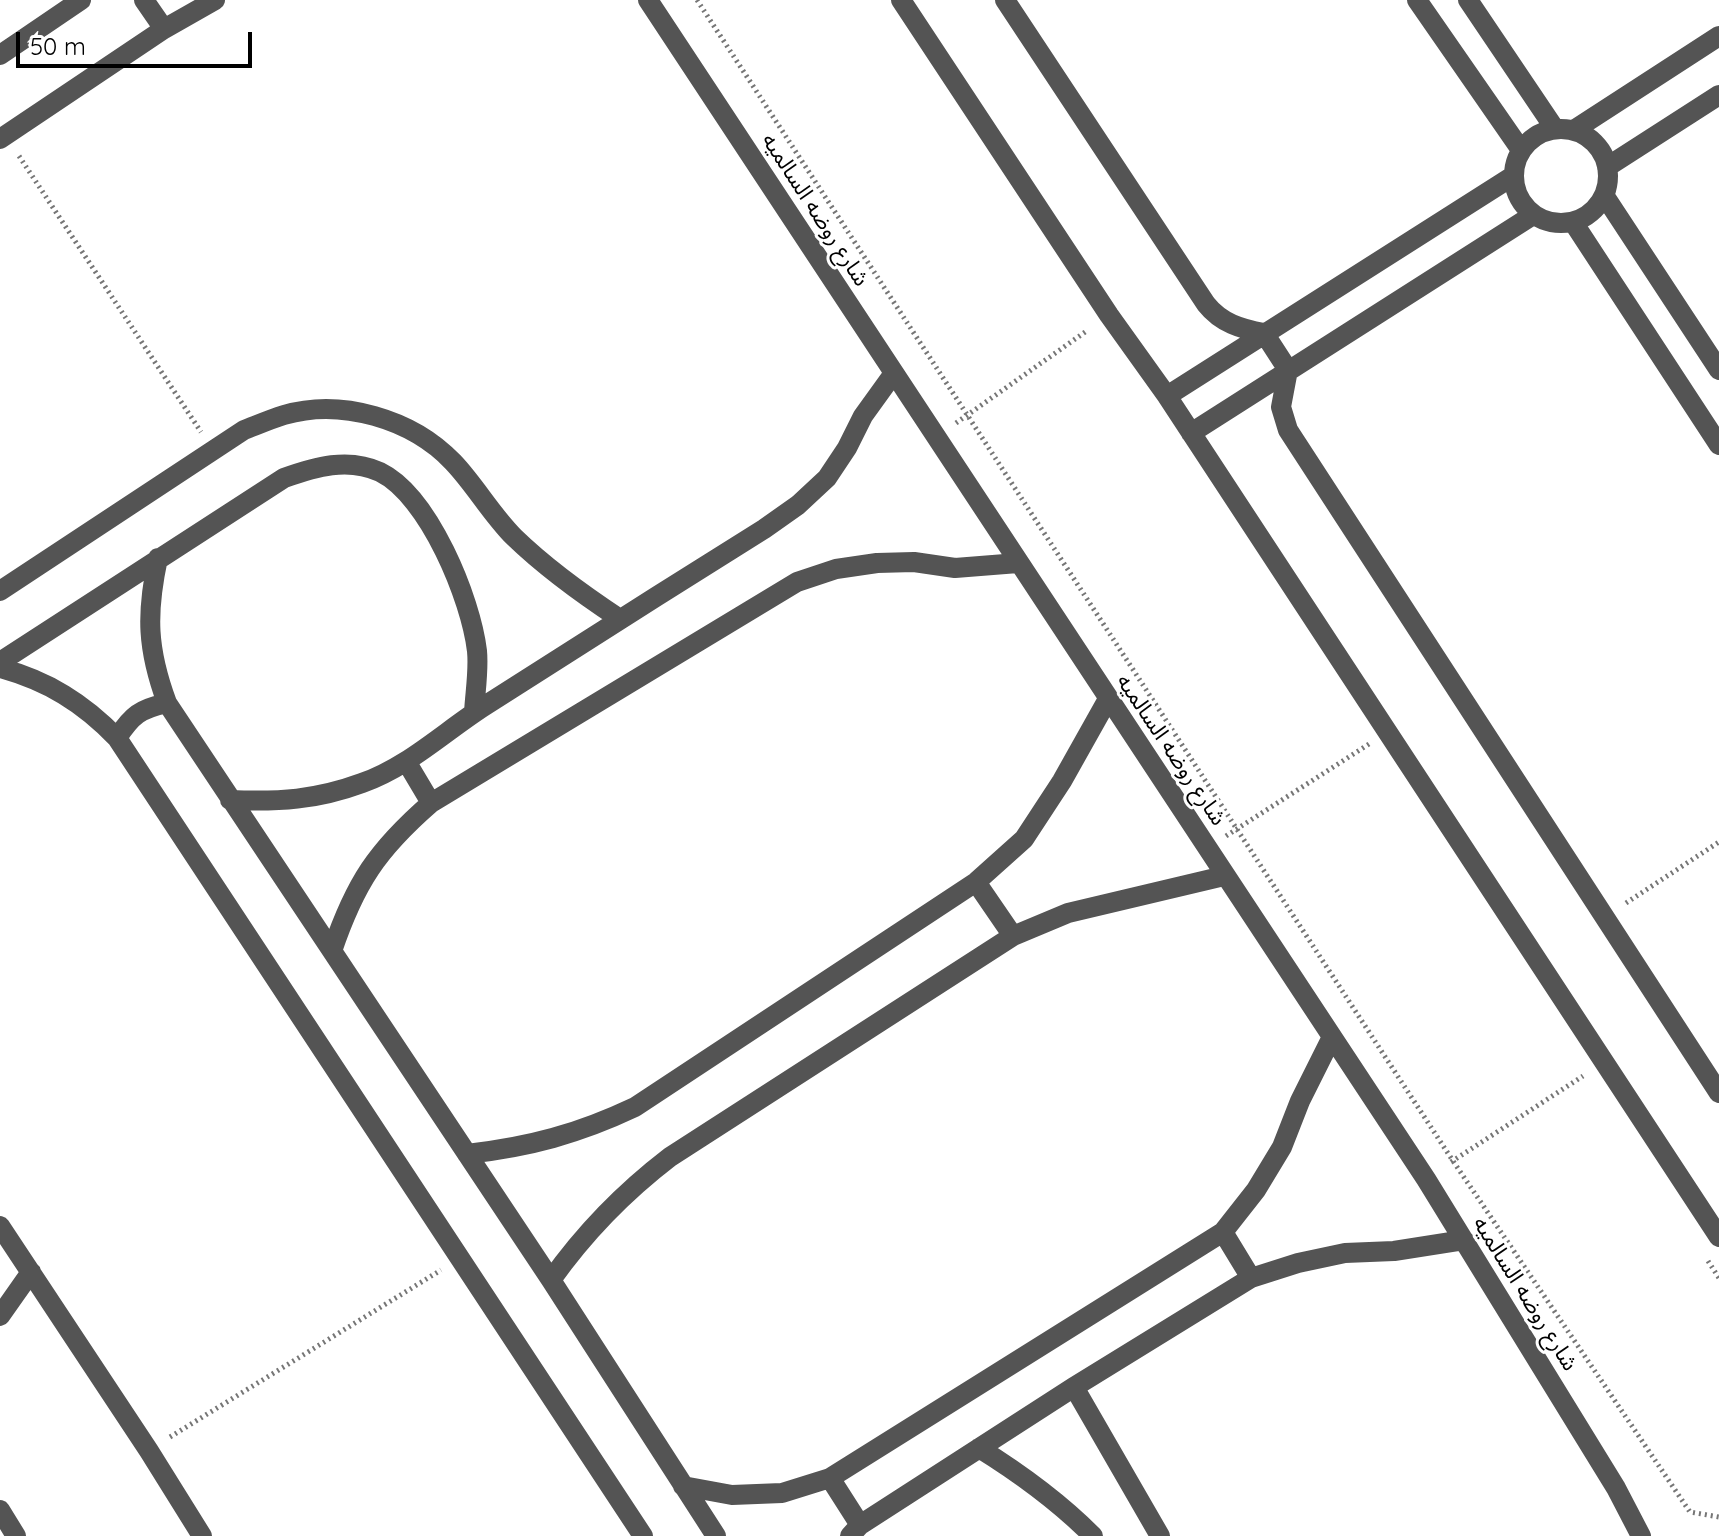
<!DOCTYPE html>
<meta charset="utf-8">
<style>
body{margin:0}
#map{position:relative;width:1719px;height:1536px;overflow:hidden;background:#fff;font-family:Quicksand,sans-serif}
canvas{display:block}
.scale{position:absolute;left:16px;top:32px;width:236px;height:36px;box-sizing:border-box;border:4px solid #000;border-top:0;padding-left:10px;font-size:24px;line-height:28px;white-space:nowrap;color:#000;-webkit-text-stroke:6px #fff;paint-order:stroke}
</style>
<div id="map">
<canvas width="1719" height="1536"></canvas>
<div class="scale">50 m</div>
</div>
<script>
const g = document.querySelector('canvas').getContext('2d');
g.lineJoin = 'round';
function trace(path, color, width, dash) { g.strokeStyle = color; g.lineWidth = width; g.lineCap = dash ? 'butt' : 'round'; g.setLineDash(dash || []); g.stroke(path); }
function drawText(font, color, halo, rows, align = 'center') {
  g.font = font + ' Quicksand,"Noto Sans Arabic",sans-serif'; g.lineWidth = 6; g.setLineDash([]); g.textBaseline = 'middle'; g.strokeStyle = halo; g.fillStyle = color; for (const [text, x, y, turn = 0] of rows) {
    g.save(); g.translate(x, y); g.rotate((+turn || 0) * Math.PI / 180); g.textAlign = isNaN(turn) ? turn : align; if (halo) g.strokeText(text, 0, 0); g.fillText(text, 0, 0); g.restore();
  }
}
trace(new Path2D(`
 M697,0L1453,1161L1690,1512L1719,1517
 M19,156L201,432
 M956,423L1088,330
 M1226,836L1369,744
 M1626,903L1719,842
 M1451,1162L1583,1076
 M1708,1261L1719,1278
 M170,1437L441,1270`), '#767676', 5, [2, 4]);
trace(new Path2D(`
 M144,0L164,29
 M648,0L1426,1179L1616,1488L1641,1536
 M901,0L1109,315L1167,396L1719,1237
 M1005,0L1206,304C1221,323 1241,329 1264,333L1288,370L1281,407L1288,430L1719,1093
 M1417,0L1521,150
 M1468,0L1555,129
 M0,55L81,0
 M1514 176a47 47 0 1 1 94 0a47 47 0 1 1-94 0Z
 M1574,130L1719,36
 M0,139L164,29L215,0
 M1607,167L1719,95
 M1604,195L1719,370
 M1573,222L1719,445
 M1167,396L1513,176
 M1191,433L1533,215
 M158,558C146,614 147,649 167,703L551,1280L716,1536
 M0,591L244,430C257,425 271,419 284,415C341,398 412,419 453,462C475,485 491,514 514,537C547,569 582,594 620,619
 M0,662L284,478C315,467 348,457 380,472C429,496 471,599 477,651C479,671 475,693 474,713
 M0,668C48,681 83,703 117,738L643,1536
 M117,738C132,715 140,709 167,703
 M406,761L431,803
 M230,800C279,802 316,800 362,783C408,767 445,731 486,705C578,646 671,587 764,529L798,505L827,478L847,448L863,416L894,373
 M976,882L1013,936
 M332,951C355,883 377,850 431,803L797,582L836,569L877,563L914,562L955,568L1018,563
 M467,1154C529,1147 578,1134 635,1107L976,882L1024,839L1062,781L1108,699
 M0,1226L149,1451L202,1536
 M1223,1232L1251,1278
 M551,1280C585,1232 623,1193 670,1157L1013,936L1068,913L1224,876
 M0,1316L31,1272
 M1074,1387L1160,1536
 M979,1448C1021,1474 1058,1501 1093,1536
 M830,1478L860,1525
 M683,1486L732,1495L782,1493L830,1478L1223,1232L1256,1190L1282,1147L1300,1101L1331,1039
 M0,1510L16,1536
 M850,1536L860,1525L1074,1387L1251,1278L1298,1263L1345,1253L1394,1251L1464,1240`), '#545454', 20);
drawText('22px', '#000', '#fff', [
 ["شارع روضه السالميه",815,210,57],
 ["شارع روضه السالميه",1171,750,56],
 ["شارع روضه السالميه",1525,1294,58]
]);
</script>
